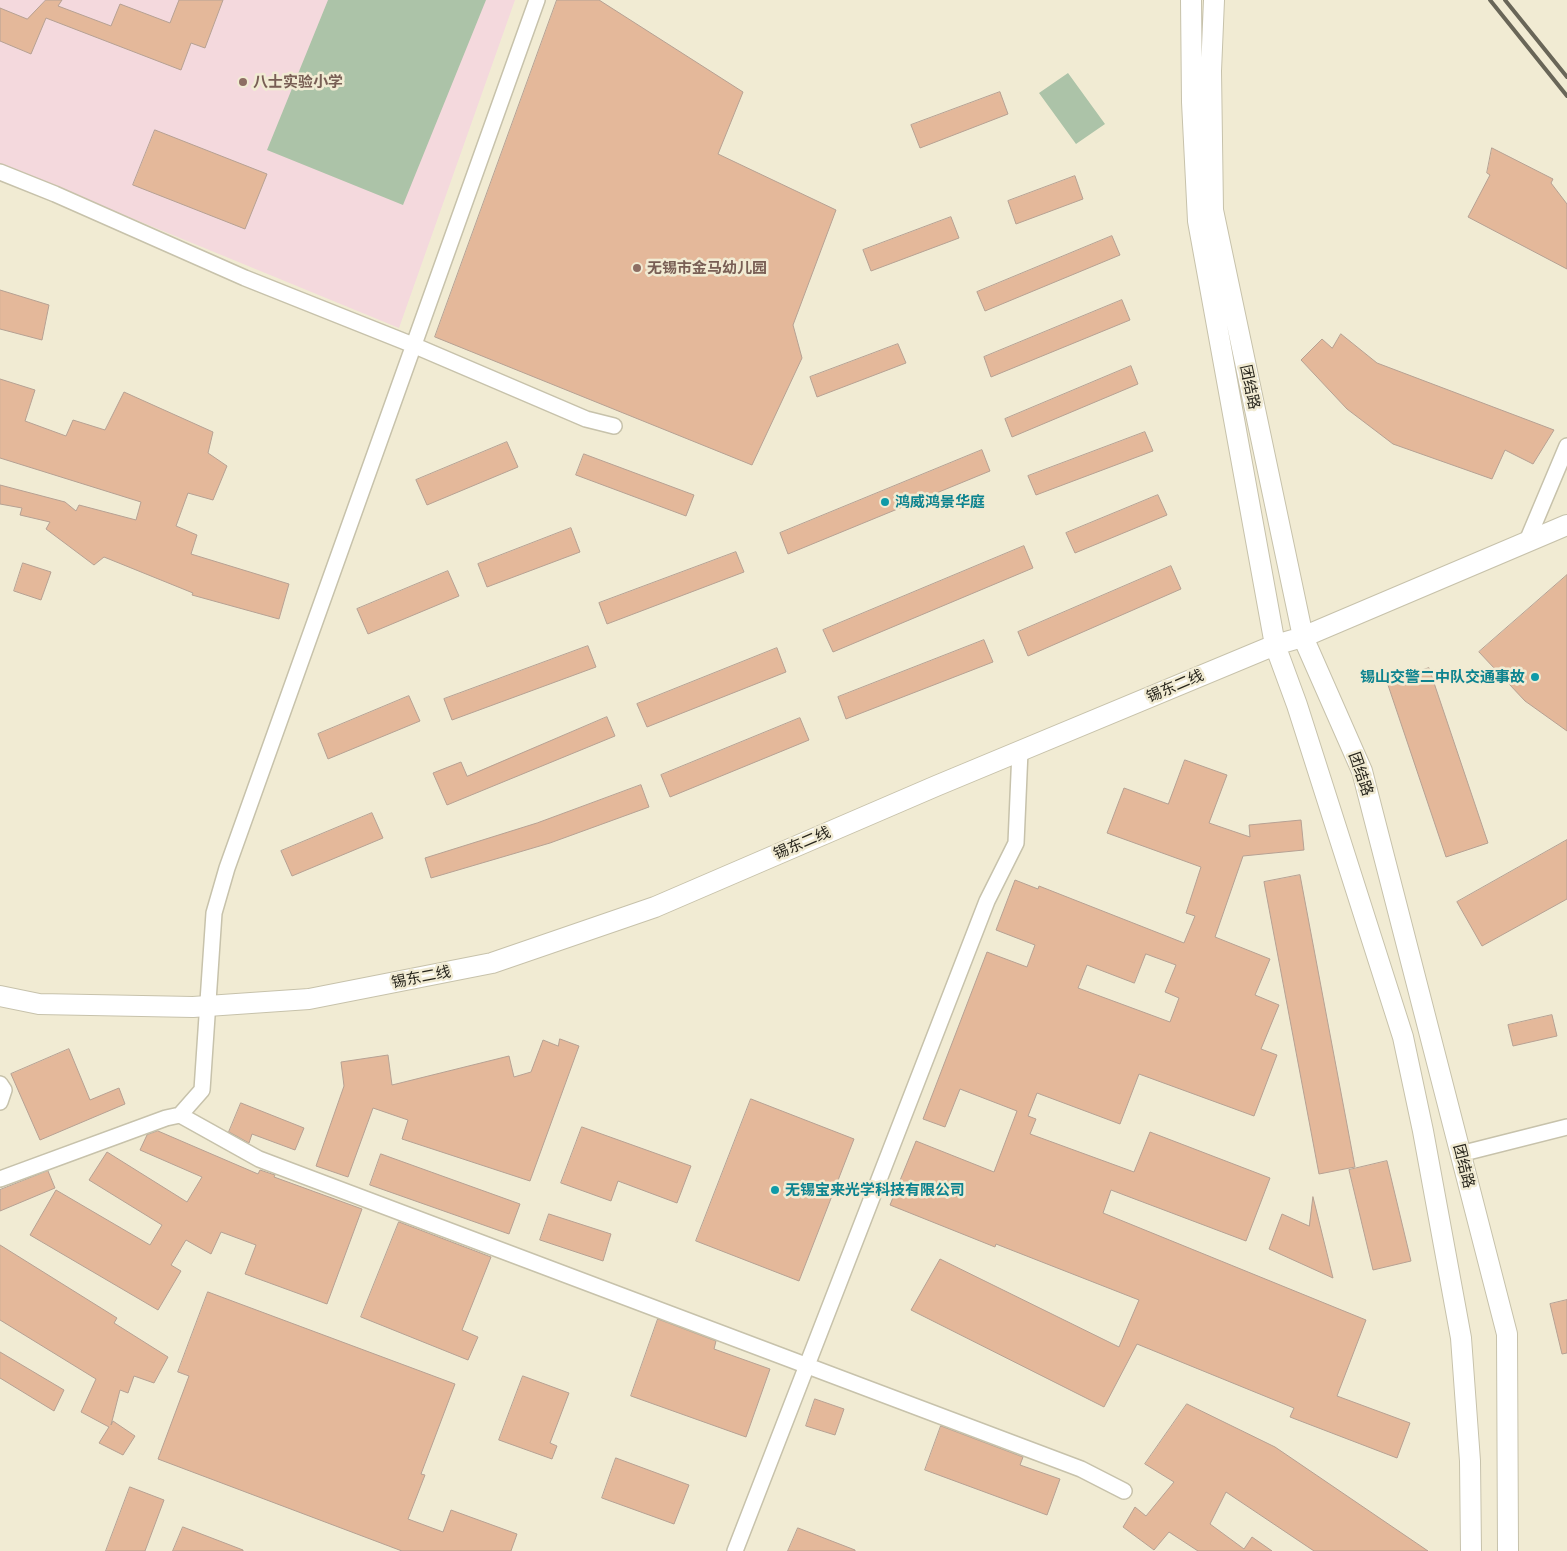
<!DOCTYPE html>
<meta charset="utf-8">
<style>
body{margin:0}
canvas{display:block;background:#f1ebd3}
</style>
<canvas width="1567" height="1551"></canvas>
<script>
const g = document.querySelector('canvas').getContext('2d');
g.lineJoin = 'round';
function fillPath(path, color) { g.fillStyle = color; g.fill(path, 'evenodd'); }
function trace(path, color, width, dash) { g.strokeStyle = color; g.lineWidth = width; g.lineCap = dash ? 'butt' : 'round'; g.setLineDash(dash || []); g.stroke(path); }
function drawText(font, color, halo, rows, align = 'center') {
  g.font = font + ' Barlow,"Noto Sans SC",sans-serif'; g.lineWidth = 5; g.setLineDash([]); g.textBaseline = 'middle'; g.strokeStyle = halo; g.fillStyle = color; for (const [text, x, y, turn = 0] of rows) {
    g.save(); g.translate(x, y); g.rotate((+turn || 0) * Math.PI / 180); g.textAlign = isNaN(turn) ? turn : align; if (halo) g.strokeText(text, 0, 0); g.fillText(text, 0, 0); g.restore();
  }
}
fillPath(new Path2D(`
 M0,0H515L399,328L0,164Z`), '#f4d9dd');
fillPath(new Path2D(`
 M328,0H486L403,205L267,150Z
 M1068,73L1105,124L1076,144L1039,93Z`), '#acc3a8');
const building = new Path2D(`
 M46,0H62L58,6L111,26L120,4L170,23L179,0H223L205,48L191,43L181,70L46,18L31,54L0,41V8L27,19Z
 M557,0H599L743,92L718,154L836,210L793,325L802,358L752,465L435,337Z
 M1000,92L1008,114L920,148L911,125Z
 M155,130L267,174L245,229L133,185Z
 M1492,148L1553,179L1551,183L1567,204V269L1468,217L1490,175L1487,173Z
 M1075,176L1083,199L1016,224L1008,201Z
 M951,217L959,238L871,271L863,250Z
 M1112,236L1120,255L985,311L977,292Z
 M0,290L49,305L42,340L0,329Z
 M1122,300L1130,320L991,377L984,357Z
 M1341,334L1377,363L1554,430L1533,464L1505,450L1492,479L1393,444L1347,409L1301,360L1322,339L1332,348Z
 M898,344L906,363L817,397L810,377Z
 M1131,366L1138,384L1012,437L1005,419Z
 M0,379L35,390L25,421L66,436L73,420L105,430L124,392L213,432L208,453L227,466L213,500L188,493L176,526L197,535L191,554L289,584L279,619L192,595L193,593L104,557L94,565L46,529L50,522L20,515L22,508L0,504V485L65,502L76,511L79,505L136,520L141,502L0,458Z
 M1145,432L1153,451L1036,495L1028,476Z
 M507,442L518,467L427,505L416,480Z
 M982,450L990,471L788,554L780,533Z
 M584,454L694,495L686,516L576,475Z
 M1158,495L1167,515L1075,553L1066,533Z
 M571,528L580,552L487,587L478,564Z
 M1024,546L1033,568L833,652L823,630Z
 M736,552L744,572L607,624L599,603Z
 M23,563L51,572L41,600L14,591Z
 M1171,566L1181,589L1028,656L1018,632Z
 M448,571L459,596L368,634L357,609Z
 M1567,575V731L1525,701L1479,652Z
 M984,640L993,662L846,719L838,697Z
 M588,646L596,667L452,720L444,699Z
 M777,648L786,672L647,727L637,704Z
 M1429,668L1488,843L1446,857L1387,682Z
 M409,696L420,721L328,759L318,734Z
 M607,717L615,736L447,805L433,773L461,762L467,776Z
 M800,718L809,740L670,797L661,775Z
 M1185,760L1227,775L1209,823L1250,837L1249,825L1301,820L1304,850L1243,856L1215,937L1270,959L1255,995L1279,1005L1261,1049L1277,1055L1254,1116L1139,1074L1120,1124L1037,1093L1028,1116L1036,1119L1030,1134L1134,1172L1150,1132L1270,1178L1246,1241L1111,1190L1103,1213L1366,1320L1337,1396L1410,1423L1397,1458L1290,1417L1294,1408L1137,1344L1104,1407L911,1310L940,1259L1119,1347L1139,1300L996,1244L995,1247L890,1205L916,1141L994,1172L1017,1111L960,1089L945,1127L923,1119L987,952L1027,967L1035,945L996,930L1015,880L1038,889L1039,886L1184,943L1195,916L1186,913L1201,867L1107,833L1124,788L1168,804ZM1146,954L1176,965L1165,992L1179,998L1170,1022L1078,988L1087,965L1134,983Z
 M641,785L649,807L550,843L431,878L425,858L537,823Z
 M372,813L383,838L292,876L281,851Z
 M1567,840V899L1482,946L1457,902Z
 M1300,875L1355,1167L1319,1174L1264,882Z
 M1552,1015L1557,1036L1513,1046L1508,1025Z
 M560,1039L579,1046L530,1181L402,1139L408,1120L373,1108L348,1177L316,1166L344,1086L341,1062L388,1055L392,1085L509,1056L514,1077L531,1072L543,1040L558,1046Z
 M69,1049L90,1100L119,1088L125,1104L40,1140L11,1074Z
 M751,1099L854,1139L799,1281L696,1241Z
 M241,1103L304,1128L295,1150L252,1134L249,1143L229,1132Z
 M582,1127L691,1166L677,1203L618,1181L611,1201L561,1183Z
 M158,1131L258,1174L260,1170L275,1175L274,1177L362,1209L327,1304L245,1274L256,1245L221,1232L211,1254L186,1240L171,1265L181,1271L158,1310L30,1235L56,1190L150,1245L162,1225L89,1180L107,1152L187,1202L202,1177L140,1150L147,1135Z
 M381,1154L520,1204L509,1234L370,1185Z
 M1387,1161L1411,1261L1373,1270L1349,1170Z
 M48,1171L55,1188L0,1211V1190Z
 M1313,1197L1333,1278L1269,1249L1282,1214L1309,1226Z
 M549,1214L611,1234L603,1261L540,1240Z
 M399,1222L491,1257L462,1330L478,1337L468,1360L361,1317Z
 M0,1245L117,1318L114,1323L168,1357L154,1383L134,1376L128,1393L120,1390L111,1425L113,1421L135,1436L123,1455L99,1443L109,1427L81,1412L96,1379L0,1320Z
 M208,1292L455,1384L421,1474L425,1475L408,1519L443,1532L451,1510L517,1534L511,1551H402L158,1459L189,1376L178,1372Z
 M1567,1300V1353L1562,1354L1550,1304Z
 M658,1319L716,1341L714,1349L770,1369L746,1437L631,1396Z
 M0,1352L64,1390L54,1411L0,1378Z
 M523,1376L569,1393L550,1443L557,1446L552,1459L499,1440Z
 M815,1399L844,1409L835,1435L806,1426Z
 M1187,1404L1275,1447L1428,1551H1314L1226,1492L1210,1524L1244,1549L1252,1537L1272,1551H1198L1169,1532L1154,1550L1123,1527L1135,1507L1146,1516L1174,1482L1145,1464Z
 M941,1426L1023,1457L1020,1465L1060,1479L1047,1515L925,1470Z
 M616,1458L689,1485L674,1524L602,1498Z
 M130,1487L164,1500L145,1551H106Z
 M183,1527L243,1550V1551H173Z
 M798,1528L855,1550V1551H788Z`);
fillPath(building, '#e4b89a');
trace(building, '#b6a193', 1);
const minor = new Path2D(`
 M0,172L55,194L245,278L413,345L586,419L614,426
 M1527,541L1567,446
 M0,1084L4,1090L0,1102
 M180,1115L202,1090L214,913L227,868L537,0
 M1460,1154L1567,1127
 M0,1179L166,1118L180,1115L259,1159L1081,1469L1124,1491
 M735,1551L987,901L1016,843L1020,751`);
const major = new Path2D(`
 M1191,0L1192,102L1198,221L1275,645L1297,705L1403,1037L1423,1131L1461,1338L1470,1461L1471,1551
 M1214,0L1211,71L1213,210L1303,637L1362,771L1507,1334L1508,1551
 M0,996L39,1004L193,1007L309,999L492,963L655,907L936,786L1275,645L1303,637L1567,525`);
trace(minor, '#c7c2ab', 18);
trace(major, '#c7c2ab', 22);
trace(minor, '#fff', 15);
trace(major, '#fff', 20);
trace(new Path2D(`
 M1490,0L1567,96
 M1505,0L1567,77`), '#696658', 4);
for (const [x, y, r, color] of [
 [243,82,5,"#8d6e63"],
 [637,268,5,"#8d6e63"],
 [885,502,5,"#0f9aa8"],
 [1535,677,5,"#0f9aa8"],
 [775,1190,5,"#0f9aa8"]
]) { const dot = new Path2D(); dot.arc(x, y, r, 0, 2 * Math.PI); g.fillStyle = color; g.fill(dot); trace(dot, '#f1ebd3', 2); }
drawText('bold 15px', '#785e54', '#f1ebd3', [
 ["八士实验小学",253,82],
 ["无锡市金马幼儿园",647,268]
], 'left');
drawText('15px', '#27251c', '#f1ebd3', [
 ["团结路",1250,387,78],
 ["锡东二线",1175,686,-23],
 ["团结路",1361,774,71],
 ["锡东二线",802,843,-23],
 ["锡东二线",421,977,-11],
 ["团结路",1464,1166,76]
]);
drawText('bold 15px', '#0d838f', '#f1ebd3', [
 ["鸿威鸿景华庭",895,502],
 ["锡山交警二中队交通事故",1525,677,"right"],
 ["无锡宝来光学科技有限公司",785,1190]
], 'left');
</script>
